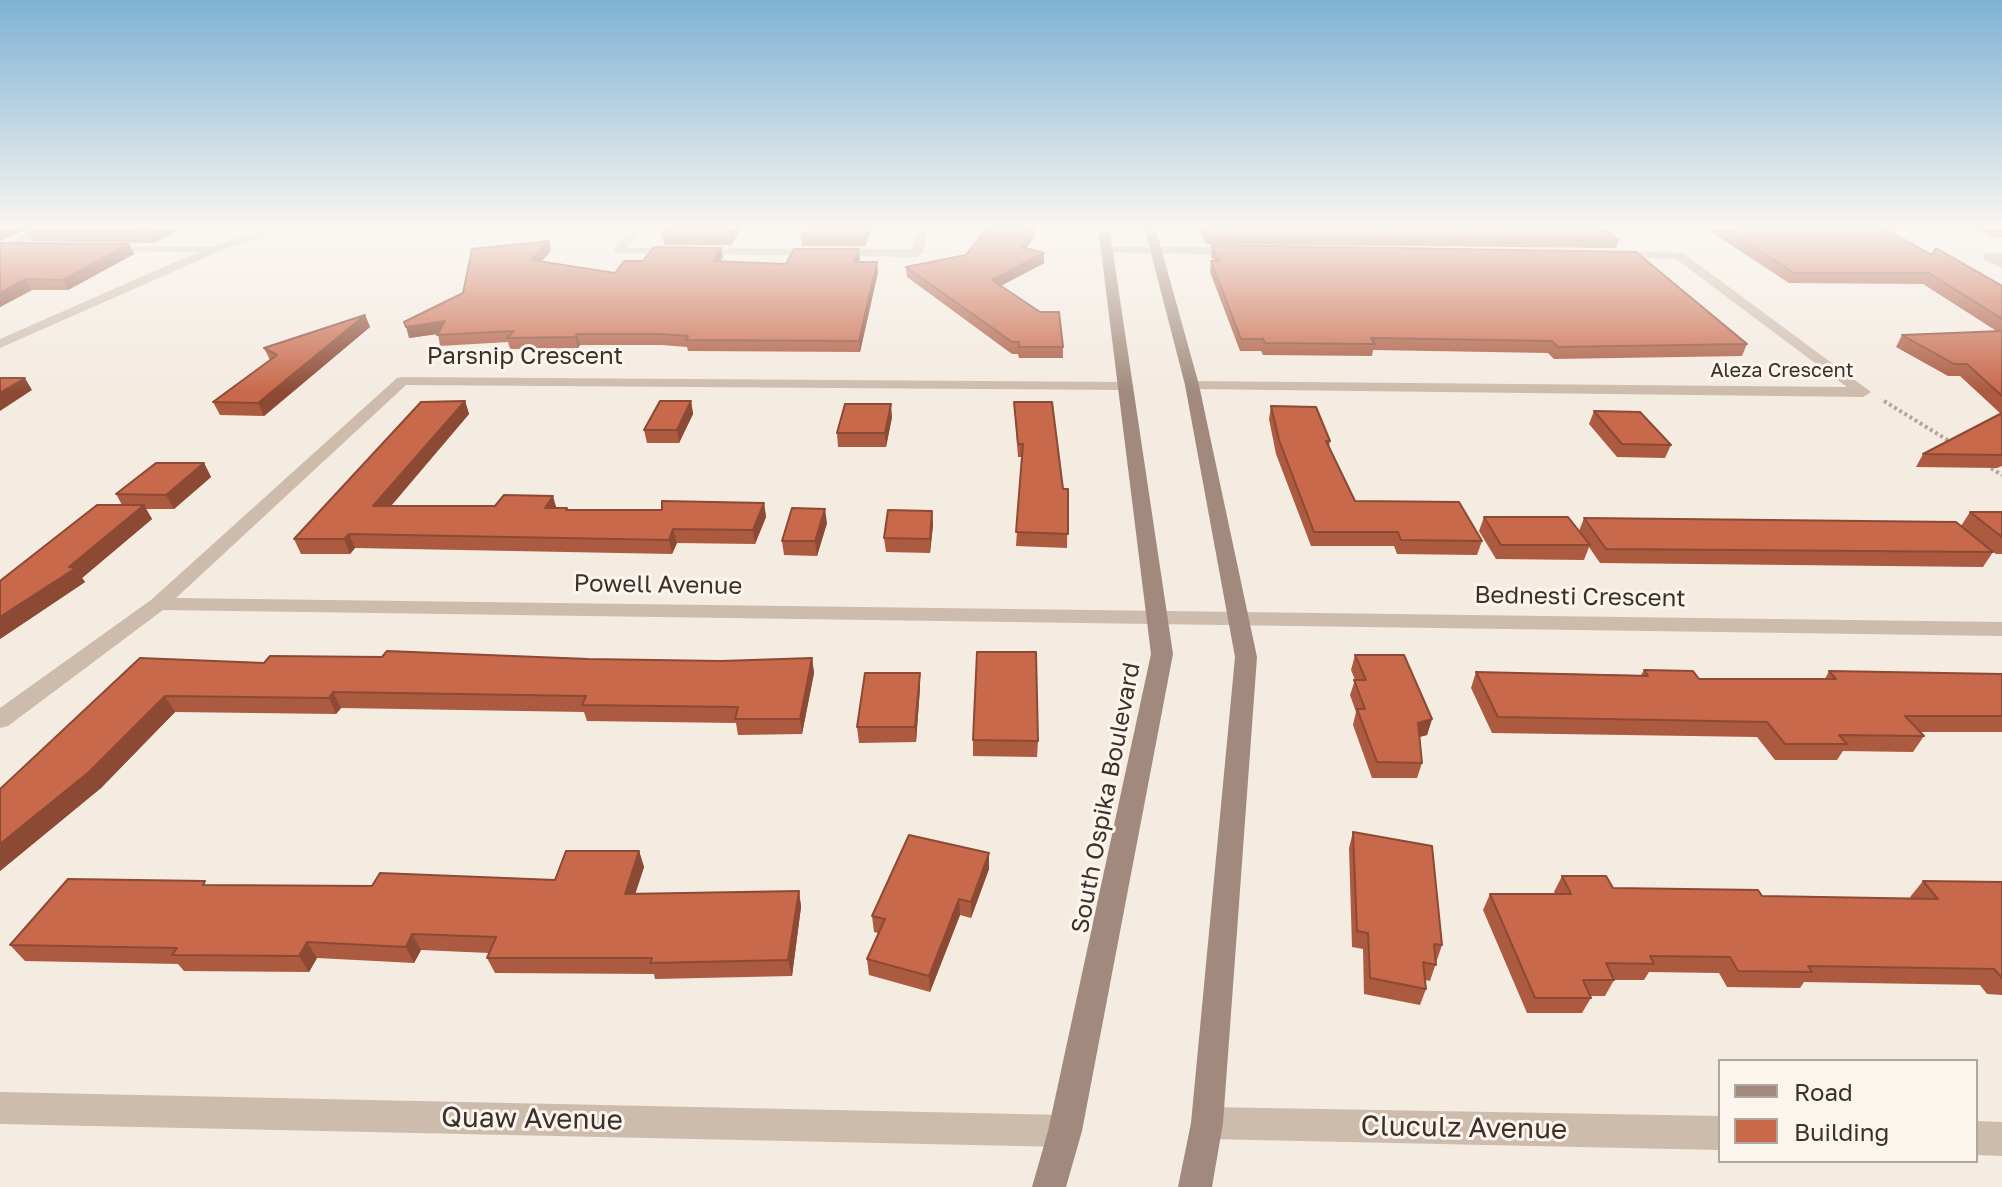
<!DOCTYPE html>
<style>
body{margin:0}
#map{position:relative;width:2002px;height:1187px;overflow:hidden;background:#f4ebe1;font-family:"Golos Text",sans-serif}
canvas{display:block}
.legend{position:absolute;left:1718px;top:1059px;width:260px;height:104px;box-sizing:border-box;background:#fbf5ee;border:2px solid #aea6a0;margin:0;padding:10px 14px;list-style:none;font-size:24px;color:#3b302b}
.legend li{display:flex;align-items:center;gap:16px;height:40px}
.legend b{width:40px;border:2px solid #aea6a0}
</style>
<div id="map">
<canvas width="2002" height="1187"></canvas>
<ul class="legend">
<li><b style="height:10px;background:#a18a7d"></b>Road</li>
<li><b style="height:22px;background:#c8694b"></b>Building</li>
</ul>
</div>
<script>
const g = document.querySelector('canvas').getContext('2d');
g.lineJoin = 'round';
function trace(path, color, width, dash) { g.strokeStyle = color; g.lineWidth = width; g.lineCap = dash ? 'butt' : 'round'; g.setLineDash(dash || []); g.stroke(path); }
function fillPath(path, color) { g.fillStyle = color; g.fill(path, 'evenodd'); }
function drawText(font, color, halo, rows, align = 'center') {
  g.font = font + ' "Golos Text",sans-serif'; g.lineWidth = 6; g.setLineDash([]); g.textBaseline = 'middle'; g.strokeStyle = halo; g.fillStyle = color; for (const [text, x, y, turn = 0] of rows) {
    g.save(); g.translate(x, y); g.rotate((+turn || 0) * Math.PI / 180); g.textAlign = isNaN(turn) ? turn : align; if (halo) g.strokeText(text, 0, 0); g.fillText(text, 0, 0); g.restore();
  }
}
trace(new Path2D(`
 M1884,401L1954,444
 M1986,465L2002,475`), '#b9a596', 4, [3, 3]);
fillPath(new Path2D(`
 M40,226H54L10,249L0,247Z
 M276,226H292L220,251L0,348V339L198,252L104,251L100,250V246L212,247Z
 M633,226H645L627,248L912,249L918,226H929L923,253L917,257L614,253V249Z
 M1102,247H1238L1244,251L1238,255L1106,252L1100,249Z
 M1614,251L1683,253L1871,392L1863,397L1192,389L1185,385L1192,381L1847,387L1676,259L1610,257L1608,255Z
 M1988,253H2002V268L1984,260V254Z
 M402,377L1127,382L1134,386L1127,390L406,385L176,598L2002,622V636L163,610L8,726L0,728V708L151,600L397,378Z
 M0,1092L1065,1115L1077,1119L1082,1131L1077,1143L1065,1147L0,1124Z
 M1207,1107L1720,1116V1150L1207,1139L1195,1134L1191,1123L1195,1112Z
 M1976,1121L2002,1122V1156L1976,1155Z`), '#cdbbac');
fillPath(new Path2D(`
 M1098,226H1109L1173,654L1082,1131L1066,1187H1032L1048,1131L1151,654Z
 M1144,226H1155L1199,385L1257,657L1223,1123L1212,1187H1178L1191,1123L1235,657L1185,385Z`), '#a18a7d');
fillPath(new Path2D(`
 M37,226H186L154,243L32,241L27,231Z
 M743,226L731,245H664L662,235Z
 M807,226H872L865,246H802L801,236Z
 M1035,226V235L1026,248L1044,263L1001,286L1063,347V358H1019L1018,354H1012L907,277L906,267L966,255L984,231Z
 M1199,226H1601L1619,240L1616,248L1206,244Z
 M1702,226H1896L1892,233L1932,255L2002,286V466L1997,468L1916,467L1923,454L2001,414L1960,376H1948L1896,347L1902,335L1998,332L1923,284L1789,283Z
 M1970,226H2002V237H1993Z
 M549,241L551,251L542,261L615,273L643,261L721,248L723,257L720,262L786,264L860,259L858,262L878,272L860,352L688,351L687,347L661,345H580L578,348L510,349L508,342L440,346L438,334L409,338L463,293Z
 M0,243L129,244L134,254L68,290H32L0,307Z
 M1212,245L1747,344L1742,356L1554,359L1548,353L1373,350L1372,356L1263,355L1261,351H1240L1210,272L1211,261H1213L1211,256Z
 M365,315L370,327L264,416L220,415L213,402L270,360L264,348Z
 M465,401L469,414L391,506L567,508L568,510H662L764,503L766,517L755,544L677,543L672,554L355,548L350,554H301L294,539Z
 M691,401L693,414L679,443H647L644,430Z
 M1014,402L1063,489H1068L1067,548L1016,546L1022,457H1018Z
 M1271,406L1330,441L1329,447L1355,501L1482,541L1477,555L1397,554L1394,546H1311L1276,454L1269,419Z
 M1594,411L1671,445L1665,458L1617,457L1589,424Z
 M892,417L886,447H838L837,433Z
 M204,463L211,477L174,509H146L152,519L82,578L85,582L0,639L122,505L116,494Z
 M932,511L933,525L930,553L886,552L884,538Z
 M1970,512H2002V554H1996L1961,526Z
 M1484,517L1579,531L1584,518L1993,552L1983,567L1600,563L1589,547L1584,560L1496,559L1479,531Z
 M827,523L817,556L784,555L782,541Z
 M1355,655L1432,719L1427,735L1420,737L1422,763L1417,778H1372L1353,725L1356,712L1350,695L1355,680L1351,670Z
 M140,658L264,663L588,659L721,661L812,658L814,673L802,734L738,735L736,723L587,721L584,712L341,708L336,714L175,712L101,788L0,871V789Z
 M1644,670L1699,679H1825L1829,671L2002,674V732H1920L1924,736L1913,752L1843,751L1837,760H1775L1757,737L1492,733L1471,688L1476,672L1641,675Z
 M920,688L916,742L859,743L857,727Z
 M973,740L1038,741L1037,757L973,756Z
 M1353,832L1442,945L1430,981L1425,980L1426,989L1420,1005L1364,994L1363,949L1352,947L1349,848Z
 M639,851L644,867L635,894L799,891L801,907L792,976L655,979L654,974L495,973L487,958L489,953L421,950L414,963L317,958L309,972L184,971L178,964L25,961L10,945L208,885L372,886L555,880Z
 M989,869L971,918L960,915L930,992L869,975L867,959L878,933L874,932L872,916Z
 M1562,876L1613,888L1762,896L1912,899L1910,897L1923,881L2002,882V995L1987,994L1980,985L1804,982L1800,988L1727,987L1719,973L1649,972L1644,980H1614L1605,996H1590L1591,998L1582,1013H1527L1483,910L1490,894H1555L1554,892Z`), '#ac5a40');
fillPath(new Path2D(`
 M6,226H34L0,241V228Z
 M164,226H186L154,243L150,233Z
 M735,226H743L731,245L729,235Z
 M868,226H872L865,246L864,236Z
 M1035,226V235L1021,257V247Z
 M549,241L551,251L534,270L531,260Z
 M129,244L134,254L68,290L63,280Z
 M721,248L723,257L714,271L713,261Z
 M859,249L860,259L855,272L854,262Z
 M1044,253V263L992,290V280Z
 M877,262L878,272L860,352L859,341Z
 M26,279L32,290L0,307V293Z
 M365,315L370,327L264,416L258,403Z
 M445,321L449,332L409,338L406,327Z
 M577,334L580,345L578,348L575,337Z
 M25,378L32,390L0,411V393Z
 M465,401L469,414L379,520L373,506Z
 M691,401L693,414L679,443L677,430Z
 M891,404L892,417L886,447L885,433Z
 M204,463L211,477L174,509L166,495Z
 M553,496L557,510L545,508Z
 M764,503L766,517L755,544L753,530Z
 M144,505L152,519L82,578L85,582L0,639V617L69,567Z
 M825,509L827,523L817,556L815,541Z
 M932,511L933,525L930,553V539Z
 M673,529L677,543L672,554L669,540Z
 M349,534L355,548L350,554L344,539Z
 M812,658L814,673L802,734L800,719Z
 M920,673V688L916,742L915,727Z
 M333,692L341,708L336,714L329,698Z
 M165,696L175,712L101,788L0,871V844Z
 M1432,719L1427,735L1413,738L1418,723Z
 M639,851L644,867L630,910L625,894Z
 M989,853V869L971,918V902Z
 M799,891L801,907L792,976L788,960Z
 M959,899L960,915L930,992L929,976Z
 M412,934L421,950L414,963L406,947Z
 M307,942L317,958L309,972L299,956Z`), '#8c4a34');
const building = new Path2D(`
 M38,226H164L150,233L27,231Z
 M669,226H735L729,235H662Z
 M807,226H868L864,236H801Z
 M985,226H1035L1021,247L1044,253L992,280L1040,312H1059L1063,347H1019V342H1012L906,267L966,255L984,231Z
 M1203,226H1601L1619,240L1207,236Z
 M1721,226H1880L1932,255L1936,248L2002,286V319L1929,273H1794Z
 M549,241L531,260L615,273L624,261H643L654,247L721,248L713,261L786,264L794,249H859L854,262H877L859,341L686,340L688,336L659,334H577L575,337L507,338L514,331L437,335L445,321L406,327L404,322L463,293L472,249Z
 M0,243L129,244L63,280L26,279L0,293Z
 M1212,245L1636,252L1747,344L1558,347L1552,341L1371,338L1375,344L1265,343L1263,339H1241L1211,261H1219Z
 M365,315L258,403L213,402L277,355L264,348Z
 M2002,331V396L1967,364H1954L1902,335Z
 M0,378H25L0,393Z
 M465,401L373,506H495L504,495L553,496L545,508H567L566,510H662V501L764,503L753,530L673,529L669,540L349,534L344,539H294L421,402Z
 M660,401H691L677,430H644Z
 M1014,402H1052L1063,489H1068V534L1016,532L1023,444H1018Z
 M845,404H891L885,433H837Z
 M1271,406L1316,407L1330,441H1326L1355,501L1459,502L1482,541L1401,540L1398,532H1314L1279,440Z
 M1594,411L1640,412L1671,445L1622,444Z
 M2002,413V455L1923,454Z
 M156,463H204L166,495L116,494Z
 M97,505H144L69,567L76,568L0,617V581Z
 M792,508L825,509L815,541H782Z
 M888,510L932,511L930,539L884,538Z
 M1970,512H2002V537Z
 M1484,517H1568L1590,545H1501Z
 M1584,518L1956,522L1993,552L1606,549Z
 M387,651L588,659L721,661L812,658L800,719H735L738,707L582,705L586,696L333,692L329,698L165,696L89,772L0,844V789L140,658L264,663L270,656L382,657Z
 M977,652H1036L1038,741L973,740Z
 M1355,655H1404L1432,719L1418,723L1422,763L1377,762L1357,709H1365L1354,680H1366Z
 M1644,670L1693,671L1699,679H1836L1829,671L2002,674V716H1905L1924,736L1839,735L1847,744H1785L1767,722L1498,717L1476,672L1648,676Z
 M865,673H920L915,727H857Z
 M1353,832L1432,846L1442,945L1434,944L1436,965L1423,962L1426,989L1370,978L1368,933L1357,931Z
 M909,835L989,853L971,902L959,899L929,976L867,959L885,919L872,916Z
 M566,851H639L625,894L799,891L788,960L650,963L652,958H487L496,937L412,934L406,947L307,942L299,956L172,955L177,948L10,945L68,879L205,881L203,885L372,886L380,873L555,880Z
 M1562,876H1606L1613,888L1758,890L1762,896L1938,899L1923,881L2002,882V978L1994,969L1808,966L1812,972L1738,971L1730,957L1650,956L1654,964L1606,963L1614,980H1583L1591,998H1535L1490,894H1571Z`);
fillPath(building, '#c8694b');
trace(building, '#8c4a34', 2);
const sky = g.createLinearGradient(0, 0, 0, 392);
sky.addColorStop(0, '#7eb2d2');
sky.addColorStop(0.58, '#faf6f2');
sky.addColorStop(1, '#faf6f200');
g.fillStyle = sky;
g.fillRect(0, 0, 2002, 392);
drawText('20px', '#3b302b', '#fbf5ee', [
 ["Aleza Crescent",1782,371]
]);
drawText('24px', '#3b302b', '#fbf5ee', [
 ["Parsnip Crescent",525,356],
 ["Powell Avenue",658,585,1],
 ["Bednesti Crescent",1580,597,1],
 ["South Ospika Boulevard",1106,798,-79]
]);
drawText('28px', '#3b302b', '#fbf5ee', [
 ["Quaw Avenue",532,1119,1],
 ["Cluculz Avenue",1464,1128,1]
]);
</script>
